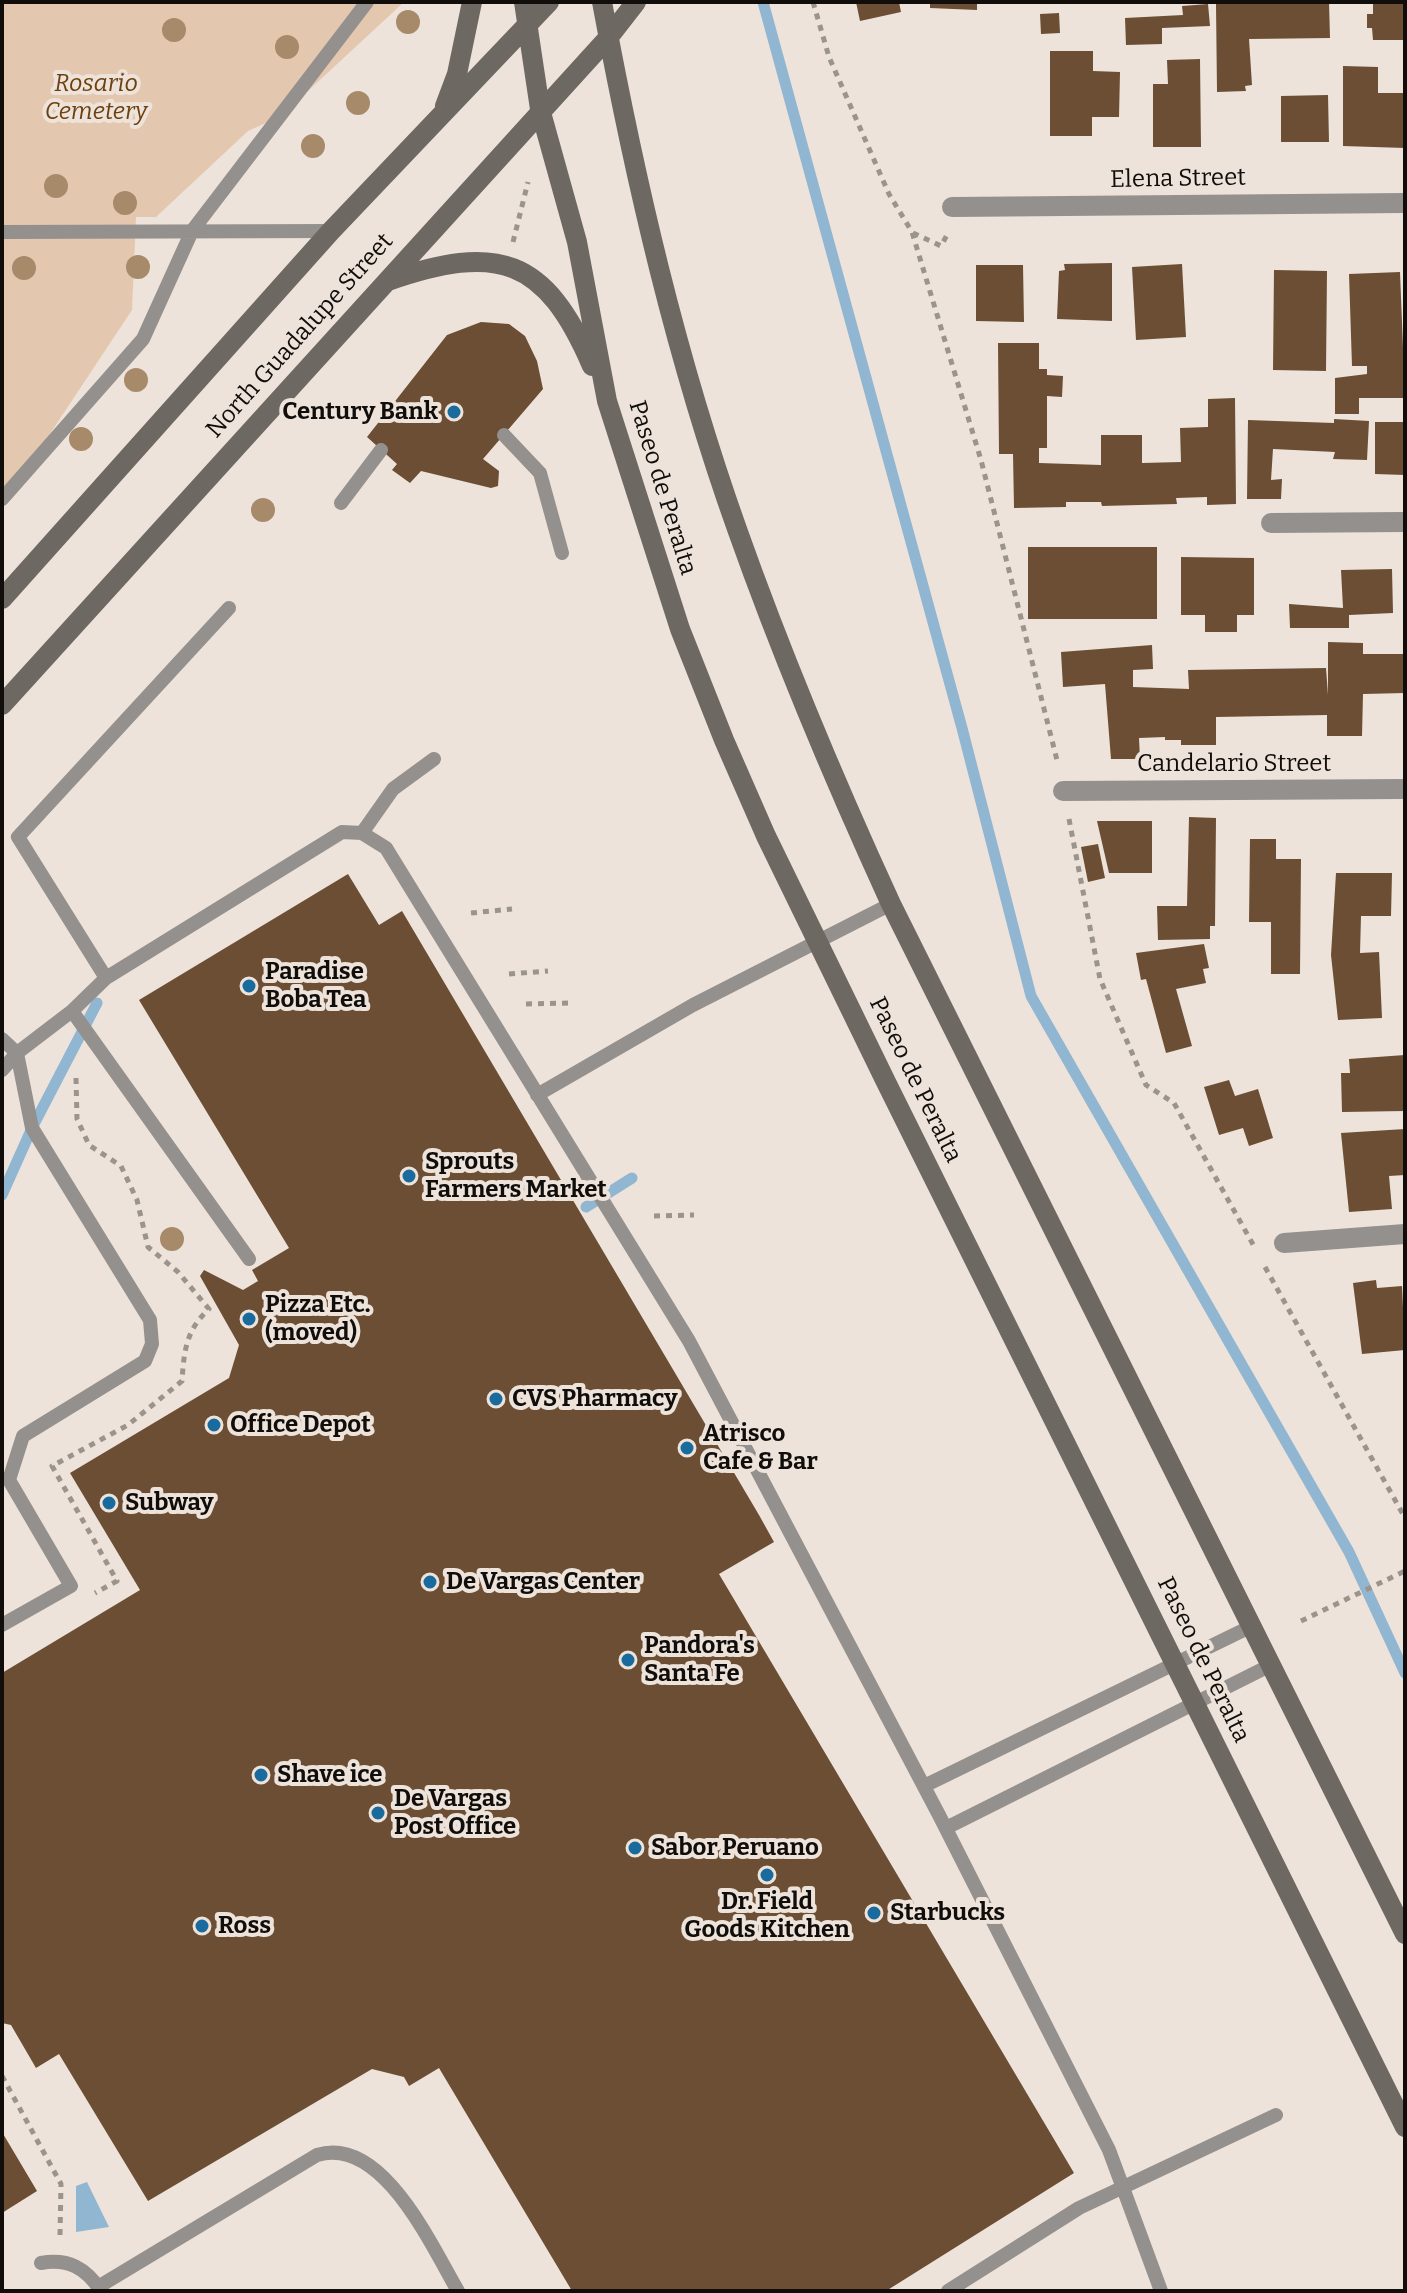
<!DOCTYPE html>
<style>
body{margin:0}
#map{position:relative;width:1407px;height:2293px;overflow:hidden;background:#ede3da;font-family:Bitter,serif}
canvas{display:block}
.frame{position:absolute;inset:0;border:4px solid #100d0a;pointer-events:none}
</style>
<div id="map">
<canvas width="1407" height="2293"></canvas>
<div class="frame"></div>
</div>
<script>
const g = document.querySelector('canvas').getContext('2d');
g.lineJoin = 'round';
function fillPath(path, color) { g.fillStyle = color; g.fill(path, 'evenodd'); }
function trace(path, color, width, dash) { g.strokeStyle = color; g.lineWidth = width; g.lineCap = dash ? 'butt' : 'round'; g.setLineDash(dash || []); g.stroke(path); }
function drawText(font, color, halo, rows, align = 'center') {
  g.font = font + ' Bitter,serif'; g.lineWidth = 8; g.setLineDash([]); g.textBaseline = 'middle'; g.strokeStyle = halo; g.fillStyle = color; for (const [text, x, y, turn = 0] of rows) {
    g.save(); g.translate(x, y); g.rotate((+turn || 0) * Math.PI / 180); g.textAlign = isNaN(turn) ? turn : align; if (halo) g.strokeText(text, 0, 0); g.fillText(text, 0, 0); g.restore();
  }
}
fillPath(new Path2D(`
 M2,2H404L281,116L248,131L156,217H136L132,310L2,506Z`), '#e3c7af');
fillPath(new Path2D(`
 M87,2182L109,2227L76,2232V2186Z`), '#91b6d2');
trace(new Path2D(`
 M763,2L962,728L1031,996L1349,1552L1405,1673
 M2,1195L32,1128L97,1003
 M586,1207L632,1178`), '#91b6d2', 11);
fillPath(new Path2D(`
 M856,2H899L901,12L860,21Z
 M930,2H977V10L930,8Z
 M1329,2L1330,38L1249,39L1252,85L1245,86L1246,91L1217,92L1216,4Z
 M1373,3H1405V40H1373L1372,28H1367V14H1373Z
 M1208,4L1210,26L1162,28V44L1126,45L1125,18L1183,15L1182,6Z
 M1059,13L1060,33L1041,34L1040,14Z
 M1050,51H1093V71L1120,72L1119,117H1092V136H1050Z
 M1200,59L1201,147H1153V84H1168L1167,60Z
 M1343,66L1378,67V93H1405V148L1343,146Z
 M1328,95L1329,142H1281V96Z
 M1112,263V321L1057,319L1059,271L1065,270L1064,264Z
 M1182,264L1186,337L1136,340L1132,267Z
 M976,265H1023L1024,322L976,321Z
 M1274,270L1327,271L1326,371L1273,370Z
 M1400,272L1405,398H1359V414H1335V378L1367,374V366H1352L1349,274Z
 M481,322L509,324L525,336L537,361L543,389L483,459L499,471L498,486L491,488L421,471L410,483L392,470L397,464L367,437L447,335Z
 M998,343H1039V369H1047V375L1063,376L1062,397L1047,396V448H1039V463L1101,465V435H1142V463L1181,462L1180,428L1208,427V399L1235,398L1236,504L1207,505V497L1176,498L1177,504L1102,506L1101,502H1066V507L1014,508L1013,454H999Z
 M1334,419L1369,421L1367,460L1333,459L1335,452L1273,449L1271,480L1282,479L1281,499H1247L1248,420L1334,423Z
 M1375,422H1405V475L1375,474Z
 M1028,547H1157V619H1028Z
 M1181,557L1254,558V615H1237V632H1205V615H1181Z
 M1392,569L1393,613L1349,615V628H1290L1289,604L1343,608L1341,570Z
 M1328,642L1363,643V654H1405V693L1363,694L1362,736H1327V715L1216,717V745H1181V740H1165V737L1139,738L1140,759H1111L1105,684L1063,687L1061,652L1152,645L1153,669L1133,670V687L1189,689L1188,670L1326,668L1328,695Z
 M1189,817L1216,818L1215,926H1210V939L1158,940L1157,906H1187Z
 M1097,821H1152V873H1109Z
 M1250,839H1276V859H1301L1300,974H1271V922H1249Z
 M1098,844L1105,878L1088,882L1081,847Z
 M1336,873H1392L1391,916H1361L1360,953L1379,952L1382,1018L1338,1020L1331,955Z
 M348,874L379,925L402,911L759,1515L774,1542L719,1574L1074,2173L886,2291H572L439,2068L409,2086L404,2077L372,2069L148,2201L59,2054L36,2068L11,2025L2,2023V1673L140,1590L70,1473L229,1378L239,1345L200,1276L204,1270L243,1290L258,1281L252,1270L289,1248L139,1000Z
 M1204,944L1209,968L1203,969L1206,983L1176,989L1192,1046L1166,1053L1146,979L1141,980L1136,953Z
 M1405,1055V1111L1342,1112L1341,1073H1350L1349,1059Z
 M1229,1080L1235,1096L1258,1089L1273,1138L1249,1146L1243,1128L1219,1135L1204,1087Z
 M1405,1129V1175L1389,1176L1392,1209L1349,1212L1341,1133Z
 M1376,1280L1377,1288L1402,1286L1405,1350L1362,1354L1353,1283Z
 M2,2132L37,2191L2,2213Z`), '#6b4e33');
trace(new Path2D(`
 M813,2L829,57L889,194L912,232L981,460L1058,764
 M913,233L941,246L948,233
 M513,242L528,182
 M1069,819L1100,979L1146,1085L1174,1103L1255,1248
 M471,913L512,909
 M509,974L548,971
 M526,1004L569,1003
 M76,1078L77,1119L89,1145L121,1166L137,1200L148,1247L178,1272L209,1309C186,1330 184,1351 182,1381L128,1425L52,1466L117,1581L95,1593
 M654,1216L694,1215
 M1265,1267L1405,1518
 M1301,1621L1405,1571
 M2,2076L61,2184L60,2235`), '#9b948d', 5, [6, 6]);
trace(new Path2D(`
 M2,232L331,231
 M504,435L540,473L562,553
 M2,499L143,339L192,231L367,2
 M341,503L381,450
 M362,833L393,789L434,759
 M106,978L18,837L229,608
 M72,1011L249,1259
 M2,1039L17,1053L32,1128L150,1320L152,1344L145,1361L23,1436L9,1480L71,1586L2,1625
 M2,1070L17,1053L72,1011L106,978L342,832L362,833L386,848L689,1341L939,1815L1109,2150L1161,2291
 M537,1095L693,1005L891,904
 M924,1786L1252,1626
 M946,1828L1271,1665
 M41,2263C68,2258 86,2268 101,2291
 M98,2287L317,2155C382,2135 431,2245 458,2291
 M948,2291L1079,2208L1276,2115`), '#94908d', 14);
trace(new Path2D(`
 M952,207L1405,203
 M1271,523L1405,522
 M1063,791L1405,789
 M1284,1243L1405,1234`), '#94908d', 20);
trace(new Path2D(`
 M524,2L540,109L577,242L607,401L680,629L724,740L766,836L886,1082L1405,2127
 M602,2C635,180 676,358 737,529C782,656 835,782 891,904L1405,1934
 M445,106L457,74L472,2
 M388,281C498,243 545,257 592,366
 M2,599L331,231L549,2
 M2,705L608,38L636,2`), '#6e6863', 20);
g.fillStyle = '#a78a6a';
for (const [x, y] of [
 [408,22],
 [174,30],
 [287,47],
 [358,103],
 [313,146],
 [56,186],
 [125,203],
 [138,267],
 [24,268],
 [136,380],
 [81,439],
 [263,510],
 [172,1239]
]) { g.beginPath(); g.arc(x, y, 12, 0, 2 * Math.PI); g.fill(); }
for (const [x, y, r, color] of [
 [454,412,8,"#186b9c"],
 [249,986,8,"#186b9c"],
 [409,1176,8,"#186b9c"],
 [249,1319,8,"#186b9c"],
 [496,1399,8,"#186b9c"],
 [214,1425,8,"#186b9c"],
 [687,1448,8,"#186b9c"],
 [109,1503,8,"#186b9c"],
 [430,1582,8,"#186b9c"],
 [628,1660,8,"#186b9c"],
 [261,1775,8,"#186b9c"],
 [378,1813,8,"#186b9c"],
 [635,1848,8,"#186b9c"],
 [767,1875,8,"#186b9c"],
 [874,1913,8,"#186b9c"],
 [202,1926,8,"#186b9c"]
]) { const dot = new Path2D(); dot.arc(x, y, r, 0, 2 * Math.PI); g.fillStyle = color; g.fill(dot); trace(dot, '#ede3da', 3); }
drawText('italic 24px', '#6d410e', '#ede3da', [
 ["Rosario",96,84],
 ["Cemetery",96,112]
]);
drawText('24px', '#100d0a', '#ede3da', [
 ["Elena Street",1178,179,-1],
 ["North Guadalupe Street",300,336,-48],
 ["Paseo de Peralta",662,488,73],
 ["Candelario Street",1234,764],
 ["Paseo de Peralta",915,1080,64],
 ["Paseo de Peralta",1203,1660,64]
]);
drawText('bold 24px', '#100d0a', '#ede3da', [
 ["Century Bank",438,412,"right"],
 ["Paradise",265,972],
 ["Boba Tea",265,1000],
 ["Sprouts",425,1162],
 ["Farmers Market",425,1190],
 ["Pizza Etc.",265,1305],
 ["(moved)",265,1333],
 ["CVS Pharmacy",512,1399],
 ["Office Depot",230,1425],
 ["Atrisco",703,1434],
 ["Cafe & Bar",703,1462],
 ["Subway",125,1503],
 ["De Vargas Center",446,1582],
 ["Pandora's",644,1646],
 ["Santa Fe",644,1674],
 ["Shave ice",277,1775],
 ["De Vargas",394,1799],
 ["Post Office",394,1827],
 ["Sabor Peruano",651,1848],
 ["Dr. Field",767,1902,"center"],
 ["Goods Kitchen",767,1930,"center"],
 ["Starbucks",890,1913],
 ["Ross",218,1926]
], 'left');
</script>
